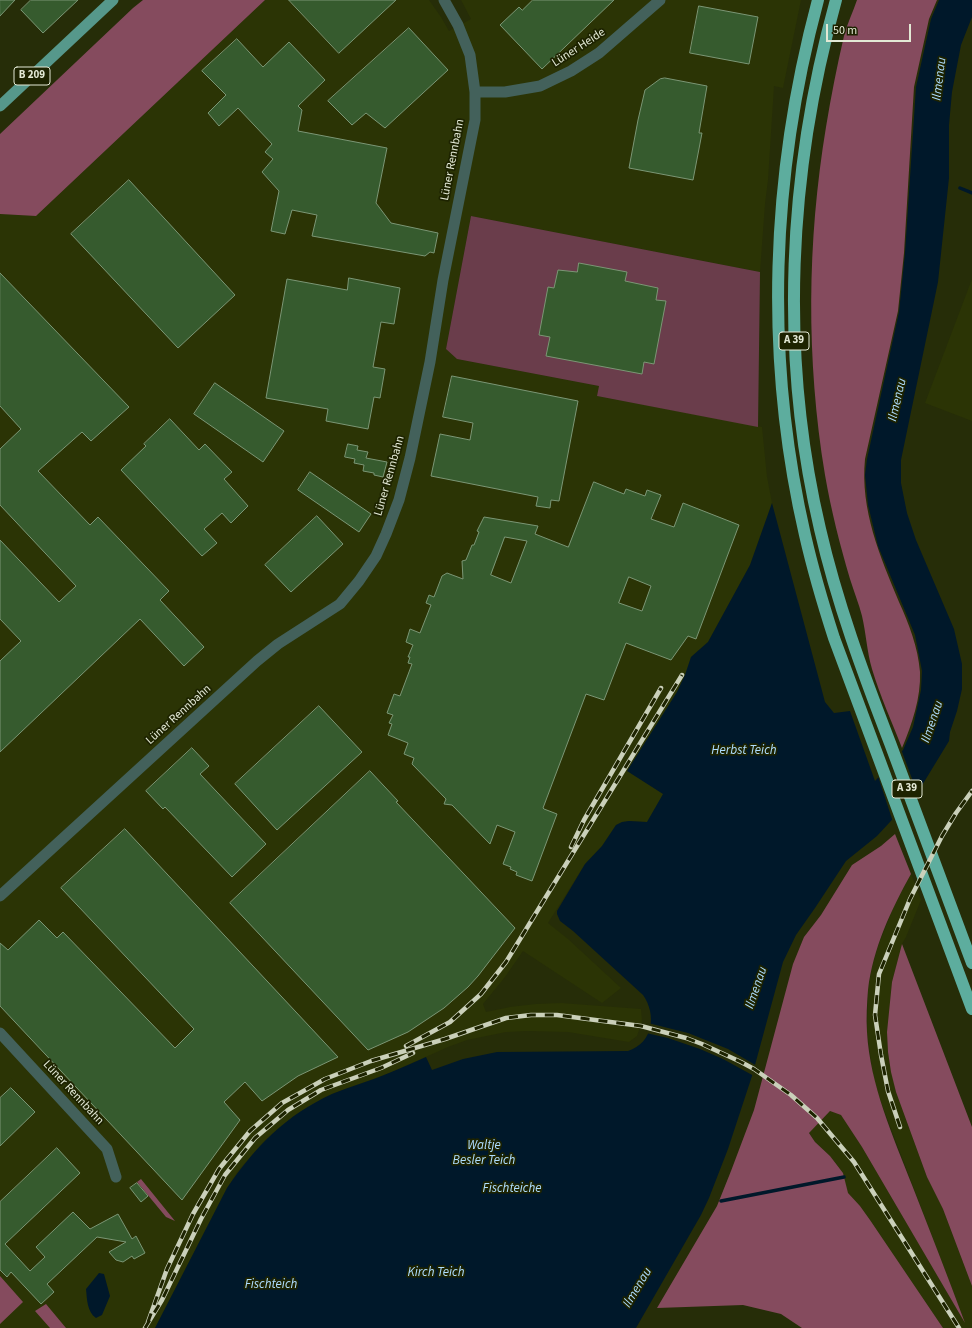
<!DOCTYPE html>
<meta charset="utf-8">
<style>
body{margin:0}
#map{position:relative;width:972px;height:1328px;overflow:hidden;background:#262d08;font-family:"Source Sans 3",sans-serif}
canvas{display:block}
.scale{position:absolute;left:826px;top:24px;width:85px;height:18px;box-sizing:border-box;border:2px solid #e3e9d5;border-top:0;padding-left:5px;font-size:12px;line-height:14px;white-space:nowrap;color:#e3e9d5;-webkit-text-stroke:3px #1d2300;paint-order:stroke}
</style>
<div id="map">
<canvas width="972" height="1328"></canvas>
<div class="scale">50 m</div>
</div>
<script>
const g = document.querySelector('canvas').getContext('2d');
g.lineJoin = 'round';
function fillPath(path, color) { g.fillStyle = color; g.fill(path, 'evenodd'); }
function trace(path, color, width, dash) { g.strokeStyle = color; g.lineWidth = width; g.lineCap = dash ? 'butt' : 'round'; g.setLineDash(dash || []); g.stroke(path); }
function drawText(font, color, halo, rows, align = 'center') {
  g.font = font + ' "Source Sans 3",sans-serif'; g.lineWidth = 3.5; g.setLineDash([]); g.textBaseline = 'middle'; g.strokeStyle = halo; g.fillStyle = color; for (const [text, x, y, turn = 0] of rows) {
    g.save(); g.translate(x, y); g.rotate((+turn || 0) * Math.PI / 180); g.textAlign = isNaN(turn) ? turn : align; if (halo) g.strokeText(text, 0, 0); g.fillText(text, 0, 0); g.restore();
  }
}
fillPath(new Path2D(`
 M265,0H429L441,17L449,31L471,19L461,0H801L783,88L774,86L768,180L765,204L760,272L471,216L446,349L457,359L599,386L597,396L762,427L767,477L772,503L750,565L708,642L691,657L685,675L677,692L628,771L664,794L647,822L629,821L622,822L616,825L602,846L585,864L548,923L568,939L621,988L602,1003L523,951L505,977L483,1004L486,1012L510,1007L536,1004L561,1003L641,1009L642,1021L637,1036L629,1042L568,1032L528,1031L506,1032L467,1040L448,1047L390,1073L332,1094L297,1114L280,1127L265,1140L238,1171L227,1188L155,1328H0V214L36,216Z
 M972,279V421L925,403Z
 M911,874L921,900L906,937L902,944L892,982L887,1032L888,1052L896,1092L903,1111L927,1177L943,1209L972,1286V1328H943L870,1220L860,1206L847,1193L843,1173L830,1156L815,1142L809,1132L830,1111L841,1115L862,1147L964,1320L879,1097L873,1075L867,1032L868,989L872,967L878,946L894,906Z`), '#2b3405');
fillPath(new Path2D(`
 M471,216L760,272L758,427L597,396L599,386L457,359L446,349Z`), '#6a3d4b');
fillPath(new Path2D(`
 M143,0H265L36,216L0,214V134L133,8Z
 M857,0H937L929,19L914,87L904,253L898,311L865,459C860,510 880,556 899,602C909,624 918,647 920,672C921,698 912,724 902,748C892,722 880,696 872,669C867,652 866,633 862,616C859,604 854,592 850,579C840,545 831,510 825,475C806,359 807,242 826,127C831,96 837,66 844,36C847,24 853,12 857,0Z
 M895,834L911,874C891,910 873,948 868,990C867,1003 866,1018 867,1032C870,1085 893,1136 912,1185C930,1231 948,1277 965,1323L862,1147L841,1115L830,1111L809,1133L815,1142L830,1156L843,1173L848,1193L860,1206L870,1220L943,1328H802L781,1314L743,1305L657,1308L717,1206L731,1171L754,1110L793,964L804,937L821,915L852,865L881,846Z
 M902,944L972,1127V1286L943,1209L927,1177L896,1092L891,1072L888,1052L887,1032L892,982Z
 M141,1179L175,1221L166,1217L137,1182Z
 M0,1276L23,1302L0,1324Z
 M46,1304L66,1328H50L35,1311Z`), '#854b5e');
fillPath(new Path2D(`
 M939,0H972V17L961,45L952,92L949,125V178L938,282L901,460V483L907,513L916,540L954,629L962,664V689L957,711L950,732L949,741L921,787L915,795L877,836L846,861L815,908L796,935L783,962L752,1076L728,1149L709,1198L701,1215L636,1328H155L227,1188C255,1147 286,1115 332,1094C351,1086 371,1081 389,1073C402,1068 414,1062 426,1057L432,1070L463,1059L497,1052L628,1051C653,1043 657,1015 643,995L573,931L560,921L557,914V911L585,864L602,846L616,825L622,822L629,821L647,822L663,794L627,771L677,692L685,675L691,657L708,642L750,565L772,503L825,702L834,713L850,711L875,781L903,750L913,727L921,690L922,671L915,635L878,546L868,505L865,475L867,459L899,312L905,253L916,87L931,19Z
 M99,1273L104,1274L110,1296L102,1315L96,1318C87,1312 87,1299 86,1289Z`), '#00182a');
fillPath(new Path2D(`
 M901,749L918,795L893,822L878,776Z
 M648,1023L688,1033L728,1049L757,1066L754,1076L723,1059L700,1049L668,1038L646,1033Z`), '#262d08');
trace(new Path2D(`
 M960,188L972,193
 M721,1201L844,1177`), '#00182a', 3.5);
const building = new Path2D(`
 M0,0H15L0,16Z
 M31,0H78L43,33L21,10Z
 M289,0H396L339,53Z
 M533,0H614L542,69L500,25L519,7L522,10Z
 M699,6L758,17L749,64L690,53Z
 M409,28L448,70L385,128L366,113L352,125L328,101Z
 M237,39L263,67L289,42L325,80L298,106L302,110L298,131L387,148L376,203L391,223L438,233L434,253L430,252L425,256L312,236L317,215L292,210L285,234L271,231L279,191L262,172L273,159L265,152L272,144L238,108L219,126L208,113L226,95L202,71Z
 M665,78L707,86L699,133H702L693,180L629,168L638,120L645,90L660,79Z
 M129,180L235,295L178,348L71,234Z
 M579,263L627,272L625,281L658,288L656,300L666,301L654,364L644,362L642,374L546,356L550,337L539,335L548,287L554,288L558,270L577,272Z
 M0,273L129,407L91,441L82,432L38,471L90,525L98,517L169,591L160,600L204,647L184,666L140,619L0,752V661L21,641L0,619V540L59,602L76,586L0,505V449L21,429L0,406Z
 M349,278L400,288L394,324L381,322L373,367L385,369L380,398L374,397L368,429L326,421L328,409L266,398L287,279L347,290Z
 M452,376L578,401L559,501L551,500L550,508L536,506L538,497L431,476L440,434L470,440L473,423L443,417Z
 M215,383L284,431L263,462L194,414Z
 M170,419L199,450L205,444L232,472L224,479L248,506L231,523L222,513L204,529L217,543L202,556L121,470L146,446L144,444Z
 M348,444L358,446L357,450L368,452L366,458L387,462L383,477L374,475V473L363,471L364,465L354,463L355,459L345,457Z
 M310,472L371,514L359,532L298,490Z
 M594,482L624,494L626,489L645,496L647,490L661,495L651,519L674,527L683,503L739,525L696,639L688,636L671,660L626,643L604,700L586,694L543,808L544,809L557,814L532,881L516,875L517,872L510,869L511,867L503,864L515,832L497,825L490,844L452,805L444,804L446,799L412,764L414,758L404,754L408,743L388,735L392,724L389,723L393,715L387,713L394,694L400,696L412,664L408,663L410,657H408L413,645L406,642L410,629L420,633L431,605L426,603L429,595L434,597L442,576L447,573L463,579L462,561L466,560L472,545H474L479,532L477,531L484,517L538,526L535,534L568,547ZM505,537L527,541L511,583L491,575ZM629,577L651,586L642,611L619,603Z
 M317,516L343,544L291,592L265,565Z
 M319,706L362,752L277,830L235,784Z
 M192,748L209,766L200,774L266,844L232,877L165,807L163,809L146,791Z
 M370,771L398,801L396,802L515,928L478,976L468,987L444,1008L408,1032L368,1050L230,903Z
 M125,829L338,1057L298,1076L262,1101L245,1082L224,1102L240,1120L182,1200L0,1006V943L8,950L39,920L57,938L63,932L175,1048L194,1029L61,888Z
 M11,1088L35,1112L0,1146V1098Z
 M57,1148L80,1173L5,1244L30,1271L45,1257L36,1247L73,1212L90,1229L118,1214L132,1239L136,1236L145,1253L134,1259L132,1256L123,1262L116,1260L109,1252L126,1242L97,1237L47,1284L54,1292L41,1304L11,1272L7,1277L0,1270V1202Z
 M137,1183L148,1196L141,1202L130,1188Z`);
fillPath(building, '#365b2e');
trace(building, '#7b9675', 1);
trace(new Path2D(`
 M475,92H505L540,86L571,71L599,53L660,0
 M0,896L257,661L278,644L340,604L359,581L376,556L386,534L399,500L410,458L430,362L443,280L475,120V92L470,55L458,25L444,0
 M0,1033L107,1149L116,1177`), '#43615b', 11);
trace(new Path2D(`
 M0,106L113,0`), '#56988b', 11);
trace(new Path2D(`
 M818,0C771,175 764,357 805,535C813,570 823,604 834,638L972,1009
 M836,0C788,172 779,355 820,529C837,603 863,673 890,743C917,817 945,890 972,963`), '#5dad9e', 12);
const rail = new Path2D(`
 M571,847L584,820L661,688
 M406,1046L450,1022L481,994L506,962L682,675
 M900,1127L888,1091L881,1055L875,1015L879,974L910,899L942,836L956,813L972,791
 M148,1322L167,1269L193,1214L219,1169L250,1131L282,1103L325,1079L371,1061L445,1039L506,1018L531,1015H557L641,1026L686,1038L702,1044L741,1062L754,1069L791,1095L817,1118L854,1162L959,1328
 M145,1328L162,1300L201,1219L225,1175L255,1138L288,1110L321,1090L381,1068L413,1053`);
trace(rail, '#cad0ba', 4.5);
trace(rail, '#1d2300', 3, [9]);
for (const [x, y, w] of [
 [32,76,36],
 [794,341,30],
 [907,789,30]
]) { const box = new Path2D(); box.roundRect(x - w / 2, y - 9, w, 18, 3); g.fillStyle = '#1d2300'; g.fill(box); trace(box, '#e3e9d5', 1); }
drawText('bold 11px', '#e3e9d5', null, [
 ["B 209",32,76],
 ["A 39",794,341],
 ["A 39",907,789]
]);
drawText('12px', '#e3e9d5', '#1d2300', [
 ["Lüner Heide",579,48,-33],
 ["Lüner Rennbahn",453,160,-79],
 ["Lüner Rennbahn",390,476,-74],
 ["Lüner Rennbahn",179,715,-42],
 ["Lüner Rennbahn",73,1093,47]
]);
drawText('italic 13px', '#aeddff', '#1d2300', [
 ["Ilmenau",940,79,-83],
 ["Ilmenau",898,400,-77],
 ["Ilmenau",933,722,-71],
 ["Herbst Teich",744,751],
 ["Ilmenau",757,988,-71],
 ["Waltje",484,1146],
 ["Besler Teich",484,1161],
 ["Fischteiche",512,1189],
 ["Kirch Teich",436,1273],
 ["Fischteich",271,1285],
 ["Ilmenau",638,1288,-59]
]);
</script>
